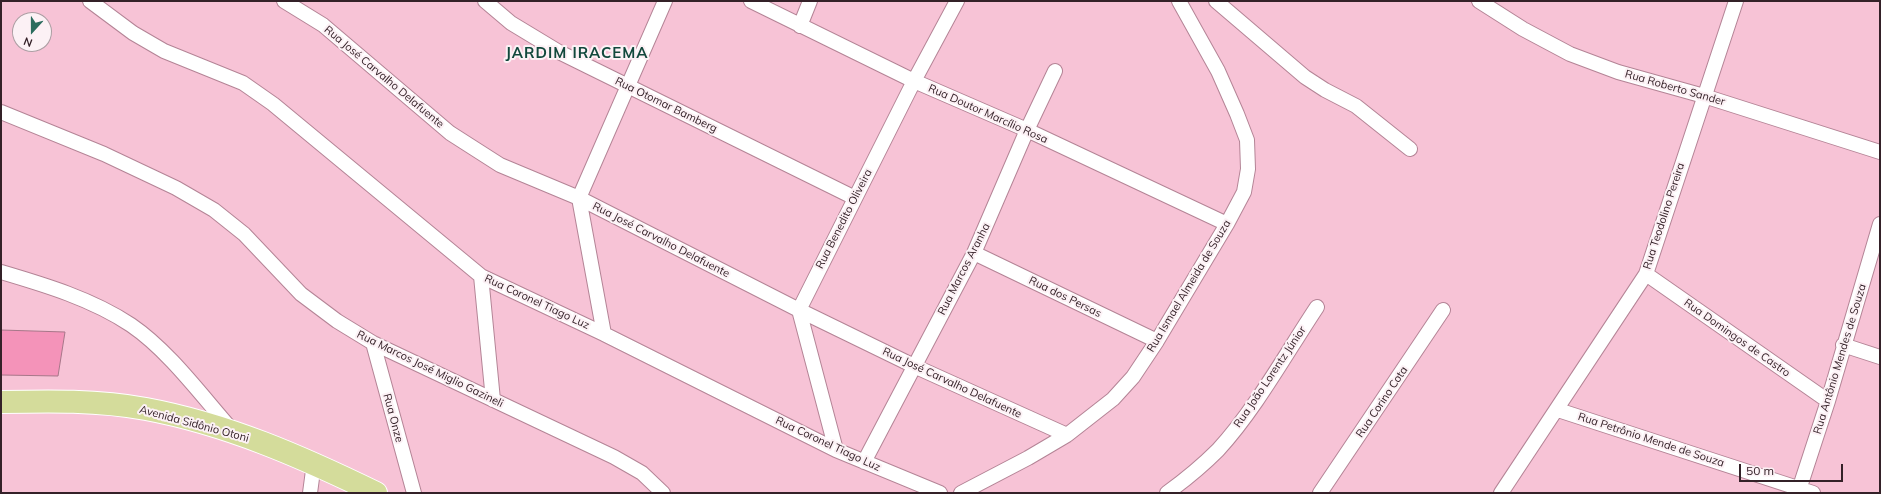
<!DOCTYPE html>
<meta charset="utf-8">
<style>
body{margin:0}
#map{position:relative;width:1881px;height:494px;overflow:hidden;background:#f7c3d6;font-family:Mulish,sans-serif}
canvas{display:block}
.frame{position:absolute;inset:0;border:2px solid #342128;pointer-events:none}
.north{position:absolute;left:12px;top:12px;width:40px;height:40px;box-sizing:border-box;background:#fcf1f5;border:1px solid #ac9ea3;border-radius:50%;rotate:201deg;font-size:11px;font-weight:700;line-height:16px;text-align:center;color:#342128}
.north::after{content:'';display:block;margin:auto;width:14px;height:18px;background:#2a6c5d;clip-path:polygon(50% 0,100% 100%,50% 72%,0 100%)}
.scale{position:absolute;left:1739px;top:464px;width:104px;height:18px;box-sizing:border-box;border:2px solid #342128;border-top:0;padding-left:5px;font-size:12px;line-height:14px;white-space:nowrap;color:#342128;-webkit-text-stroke:3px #fcf1f5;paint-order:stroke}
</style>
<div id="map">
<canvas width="1881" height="494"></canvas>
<div class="frame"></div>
<div class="north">N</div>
<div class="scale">50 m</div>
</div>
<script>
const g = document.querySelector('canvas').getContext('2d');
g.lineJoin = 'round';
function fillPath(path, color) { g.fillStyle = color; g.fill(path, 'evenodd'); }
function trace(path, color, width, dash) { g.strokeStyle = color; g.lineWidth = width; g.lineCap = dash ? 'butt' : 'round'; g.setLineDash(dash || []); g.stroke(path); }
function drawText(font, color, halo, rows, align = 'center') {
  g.font = font + ' Mulish,sans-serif'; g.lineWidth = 4; g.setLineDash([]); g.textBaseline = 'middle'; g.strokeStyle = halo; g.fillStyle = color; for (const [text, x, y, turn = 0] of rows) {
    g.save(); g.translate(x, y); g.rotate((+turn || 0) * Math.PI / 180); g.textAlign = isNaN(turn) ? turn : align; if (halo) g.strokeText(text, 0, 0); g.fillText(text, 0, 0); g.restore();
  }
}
const building = new Path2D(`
 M1,330L65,332L58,376L1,375Z`);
fillPath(building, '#f493b9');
trace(building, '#a77789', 1);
const minor = new Path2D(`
 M90,1L133,33L164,51L243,83L273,104L481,276L604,334L836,450L940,493
 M284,1L323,25L450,133L500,165L579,198L799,310L914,366L1067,435
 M485,1L511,23L559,52L855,198
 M751,1L914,81L1027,130L1227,224
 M1216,1L1305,77L1325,90L1356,106L1410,149
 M1479,1L1523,29L1570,54L1618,72L1704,96L1880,152
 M800,26L810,1
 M1,112L104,154L176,188L214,210L244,234L301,294L337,321L373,343L614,457L642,473L663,493
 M974,253L1157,341
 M1,272C45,285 92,299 131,325C169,351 201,395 232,430
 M1646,274L1828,401
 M481,276L493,400
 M604,334L579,198L665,1
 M373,343L414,493
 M1843,345L1880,357
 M1558,410L1813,493
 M836,450L799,310L914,81L957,1
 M864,462L974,253L1027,130L1055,71
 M310,493L314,463
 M961,493L1028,458L1067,435L1113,399L1133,377L1157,341L1227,224L1244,192L1248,169L1247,140L1237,114L1218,71L1179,1
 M1167,493C1185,480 1202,466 1218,450C1255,410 1287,352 1317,307
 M1320,493L1443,310
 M1501,493L1646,274L1736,1
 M1798,493L1828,401L1880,224`);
const primary = new Path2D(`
 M1,402C49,401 98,400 146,409C227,424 302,457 376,493`);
trace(minor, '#b48496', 16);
trace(primary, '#fff', 24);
trace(minor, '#fff', 14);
trace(primary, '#d4dc9b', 22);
drawText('11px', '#342128', '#fcf1f5', [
 ["Rua José Carvalho Delafuente",384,77,40],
 ["Rua Roberto Sander",1675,88,16],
 ["Rua Otomar Bamberg",666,105,26],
 ["Rua Doutor Marcílio Rosa",988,114,24],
 ["Rua Teodolino Pereira",1664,216,-72],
 ["Rua Benedito Oliveira",844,219,-63],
 ["Rua José Carvalho Delafuente",661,240,27],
 ["Rua Marcos Aranha",964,269,-63],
 ["Rua Ismael Almeida de Souza",1189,286,-59],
 ["Rua dos Persas",1065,297,26],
 ["Rua Coronel Tiago Luz",537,302,25],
 ["Rua Domingos de Castro",1737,338,35],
 ["Rua Antônio Mendes de Souza",1840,359,-73],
 ["Rua Marcos José Miglio Gazineli",430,369,26],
 ["Rua João Lorentz Júnior",1270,377,-56],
 ["Rua José Carvalho Delafuente",952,383,25],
 ["Rua Corino Cota",1382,402,-56],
 ["Rua Onze",393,418,75],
 ["Avenida Sidônio Otoni",194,424,15],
 ["Rua Petrônio Mende de Souza",1651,440,18],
 ["Rua Coronel Tiago Luz",828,444,25]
]);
g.letterSpacing = '1px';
drawText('bold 15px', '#11483c', '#fcf1f5', [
 ["JARDIM IRACEMA",577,53]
]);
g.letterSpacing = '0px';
</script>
